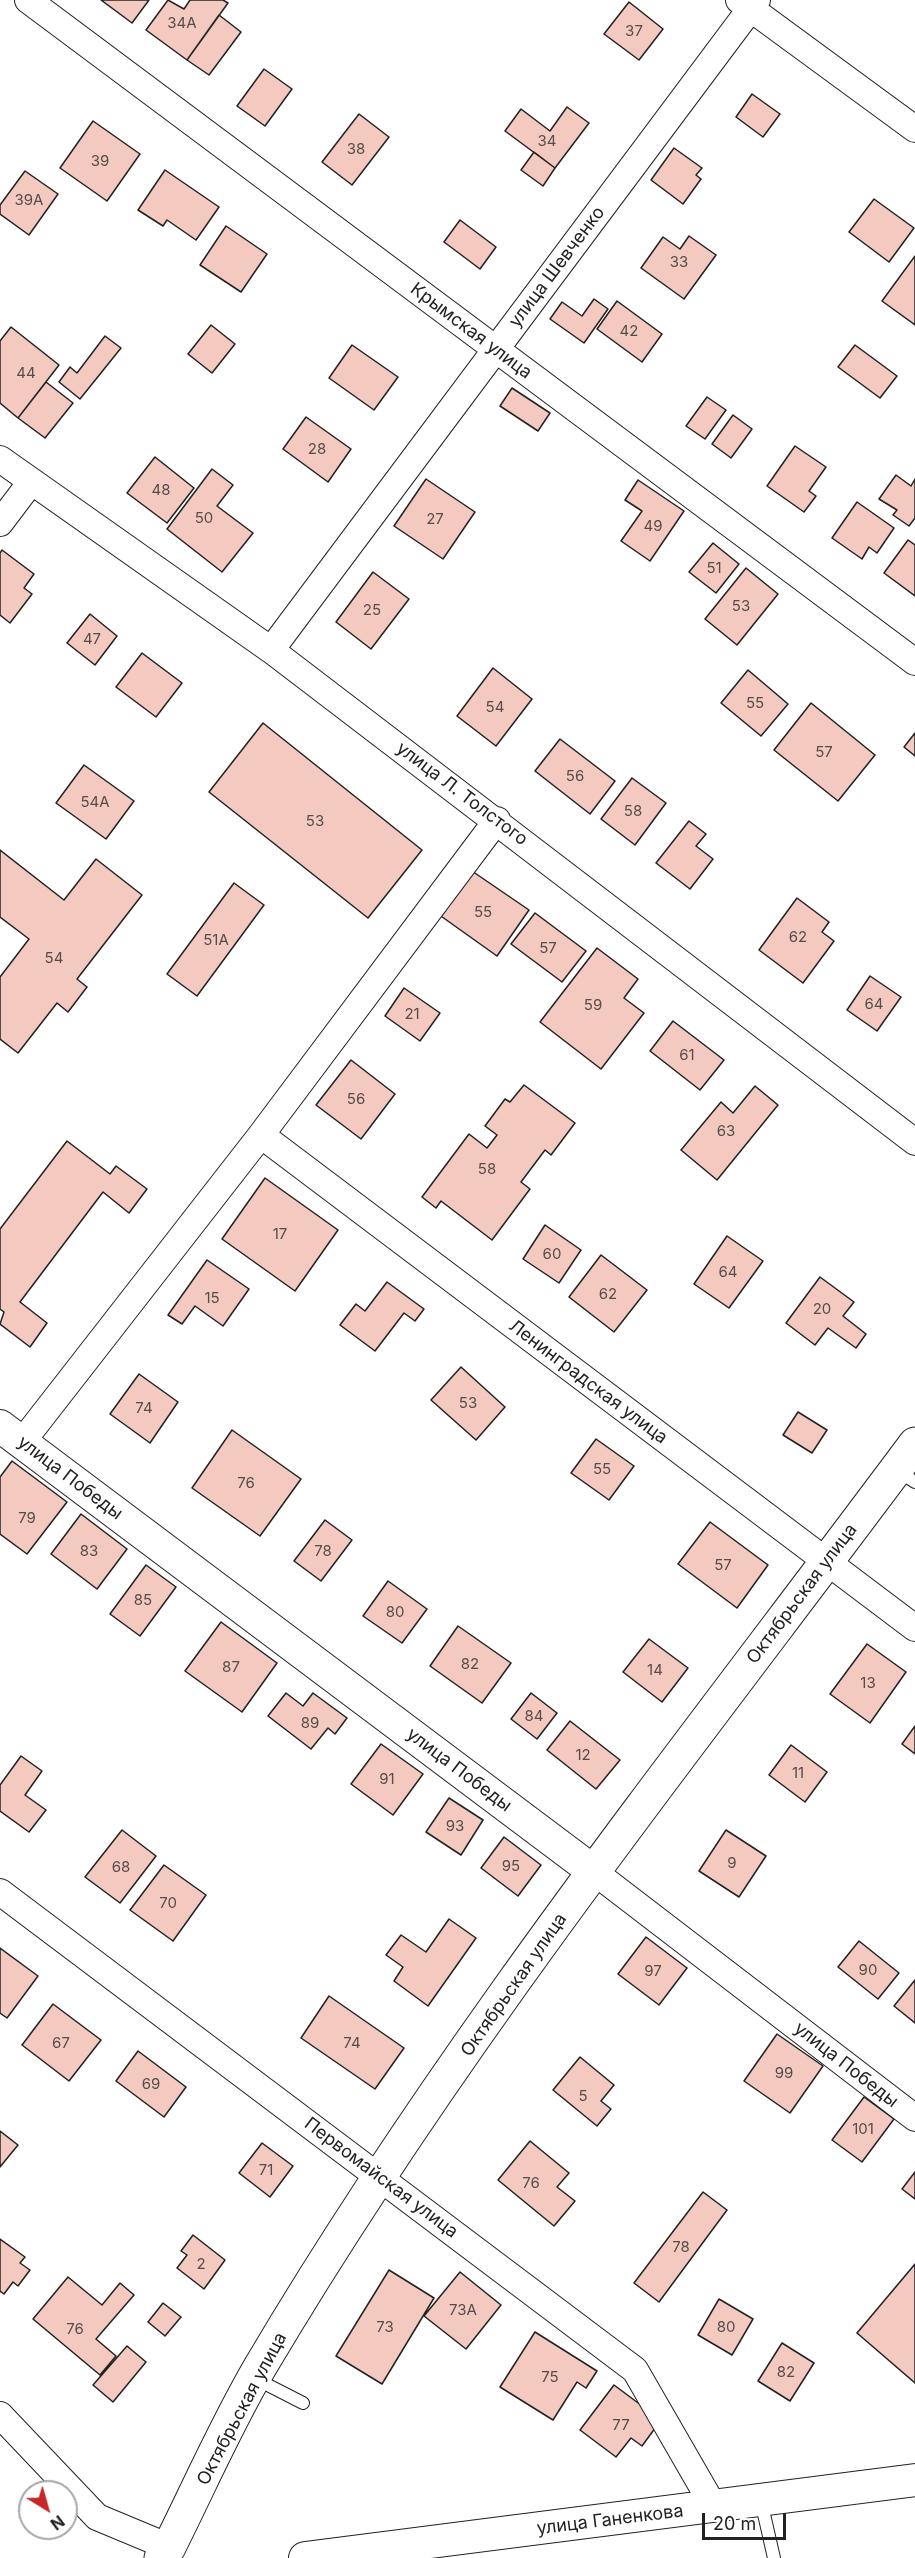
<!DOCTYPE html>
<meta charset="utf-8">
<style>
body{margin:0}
#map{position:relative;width:915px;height:2558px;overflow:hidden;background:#fff;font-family:Inter,sans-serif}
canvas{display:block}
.north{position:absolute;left:18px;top:2480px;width:60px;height:60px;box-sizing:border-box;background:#fff;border:2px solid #a7a7a7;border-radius:50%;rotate:143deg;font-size:16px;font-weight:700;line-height:24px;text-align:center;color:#222}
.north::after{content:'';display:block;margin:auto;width:21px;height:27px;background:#c62828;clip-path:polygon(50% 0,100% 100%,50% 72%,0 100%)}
.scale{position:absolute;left:702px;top:2513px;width:84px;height:27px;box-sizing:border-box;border:3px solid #222;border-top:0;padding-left:8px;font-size:18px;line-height:21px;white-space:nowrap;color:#222;-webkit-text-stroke:4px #fff;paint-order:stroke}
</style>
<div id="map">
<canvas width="915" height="2558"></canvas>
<div class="north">N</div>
<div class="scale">20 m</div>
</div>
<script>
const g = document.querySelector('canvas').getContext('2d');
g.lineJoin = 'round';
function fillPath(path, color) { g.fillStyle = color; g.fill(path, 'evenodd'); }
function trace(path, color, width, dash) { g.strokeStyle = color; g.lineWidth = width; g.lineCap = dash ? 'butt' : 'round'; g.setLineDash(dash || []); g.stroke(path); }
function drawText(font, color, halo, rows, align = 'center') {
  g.font = font + ' Inter,sans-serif'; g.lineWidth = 4.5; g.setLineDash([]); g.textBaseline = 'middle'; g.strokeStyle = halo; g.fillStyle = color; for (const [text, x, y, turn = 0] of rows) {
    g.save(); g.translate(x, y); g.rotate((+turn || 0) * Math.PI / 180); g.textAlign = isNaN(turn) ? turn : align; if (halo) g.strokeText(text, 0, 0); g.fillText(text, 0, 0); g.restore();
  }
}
const building = new Path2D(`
 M101,0H149L132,23Z
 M168,0L184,9L190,0H223L228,3L187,60L146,30Z
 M629,2L663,29L639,60L604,34Z
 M219,15L241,32L209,75L187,60Z
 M264,69L292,89L265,126L237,106Z
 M752,94L780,114L763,137L736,117Z
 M567,107L589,123L555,168L505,131L521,109L550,131Z
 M359,114L389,137L352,185L322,162Z
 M93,121L140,154L107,201L60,168Z
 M674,148L702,168L696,175L701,179L683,204L651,180Z
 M534,152L555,168L543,186L521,170Z
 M165,170L219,207L196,240L167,220L163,226L138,210Z
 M25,171L58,194L29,235L0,214V205Z
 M874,199L914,228L889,262L849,232Z
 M460,220L496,247L480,269L444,242Z
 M226,226L267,254L241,292L200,265Z
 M689,236L716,255L684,299L641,268L663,237L680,249Z
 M915,256V325L882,301Z
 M594,299L608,309L584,343L550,319L562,302L582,316Z
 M617,301L662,334L642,362L597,329Z
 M211,325L235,344L212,373L188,354Z
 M11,327L59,365L18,418L0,403V341Z
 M105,336L121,348L80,399L59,382L70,367L77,373Z
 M352,345L398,377L374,410L329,378Z
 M855,345L897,376L880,398L838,367Z
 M46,382L73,403L45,438L18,418Z
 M512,388L550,413L538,431L500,406Z
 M707,397L726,410L705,439L686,426Z
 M733,415L752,429L731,458L712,444Z
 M306,417L351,449L328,482L283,449Z
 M795,446L826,467L809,491L816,496L804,512L767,486Z
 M155,457L194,488L167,523L127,493Z
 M212,469L233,485L217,506L253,533L222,572L167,529Z
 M896,475L911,486L915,479V518L909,526L893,515L897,510L879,499Z
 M426,479L475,512L443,559L394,526Z
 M638,480L684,511L650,561L621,541L642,511L625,500Z
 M857,502L894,528L877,553L869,547L862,559L832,538Z
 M908,540L915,545V596L884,573Z
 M713,543L739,564L716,593L689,572Z
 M2,550L34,574L24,588L32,594L10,623L0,615V553Z
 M746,568L778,594L737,645L705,619Z
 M373,572L409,599L371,649L336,622Z
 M90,614L117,636L95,665L67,643Z
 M142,653L182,683L156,717L116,687Z
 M493,668L532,699L496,746L457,716Z
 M748,670L788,704L761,736L721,703Z
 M811,703L875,755L838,801L774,750Z
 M263,723L422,850L368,918L209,792Z
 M915,733V756L904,747Z
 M560,739L615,781L590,814L535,771Z
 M84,765L134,801L106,839L56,803Z
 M632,778L666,803L635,845L601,819Z
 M689,821L706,834L696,846L713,859L690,889L656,863Z
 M0,850L64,900L96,859L142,895L77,979L87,987L68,1012L57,1003L18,1053L0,1039V977L29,939L0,917Z
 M469,869L529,910L497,956L438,914Z
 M234,883L264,905L197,996L167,974Z
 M797,898L829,922L822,932L834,941L803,983L759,950Z
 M535,913L586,951L562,982L511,944Z
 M597,948L638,979L624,998L644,1013L601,1069L540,1022Z
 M870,976L901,997L877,1031L847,1010Z
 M404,988L440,1013L420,1041L385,1016Z
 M673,1021L724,1060L700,1090L650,1051Z
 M351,1060L395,1094L361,1139L316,1105Z
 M524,1085L575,1123L551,1155L545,1150L521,1182L530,1189L492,1240L441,1201L436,1208L422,1197L469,1134L487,1148L497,1135L485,1126L505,1099L510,1102Z
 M755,1086L778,1105L717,1180L681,1150L721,1102L733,1113Z
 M67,1141L110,1174L116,1166L147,1189L129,1213L103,1192L20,1302L47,1323L30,1347L0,1324L4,1312L0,1309V1229Z
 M265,1178L338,1230L295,1291L222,1239Z
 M545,1225L581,1250L559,1283L523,1259Z
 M727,1236L763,1261L729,1308L694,1284Z
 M601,1255L647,1290L614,1332L569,1297Z
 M207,1260L249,1289L223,1326L195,1306L182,1324L168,1315Z
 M820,1277L854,1302L843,1316L866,1334L856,1348L828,1328L815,1345L786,1323Z
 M387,1282L424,1309L415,1321L404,1313L375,1351L340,1325L356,1304L365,1311Z
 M461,1367L505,1407L476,1440L431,1400Z
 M139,1374L178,1402L150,1443L110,1414Z
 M798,1412L827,1430L812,1453L783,1435Z
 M232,1430L301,1479L260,1536L192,1488Z
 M596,1439L634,1466L609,1500L571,1473Z
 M12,1461L67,1502L27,1554L0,1534V1477Z
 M81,1514L127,1549L97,1589L51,1554Z
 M325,1520L352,1540L321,1581L294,1561Z
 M710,1522L768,1565L737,1608L678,1564Z
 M146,1565L176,1587L140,1636L110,1614Z
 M388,1581L427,1609L402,1643L363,1616Z
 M221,1622L277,1663L242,1712L185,1671Z
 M458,1626L511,1663L482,1703L430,1666Z
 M649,1639L688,1668L662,1702L623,1672Z
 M867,1644L906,1672L870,1723L830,1694Z
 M286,1693L303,1706L313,1693L347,1718L335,1734L328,1728L311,1749L268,1716Z
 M531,1693L557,1713L537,1739L511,1719Z
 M570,1721L620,1760L596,1789L547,1750Z
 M915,1726V1754L902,1744Z
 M381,1744L423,1774L393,1815L351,1784Z
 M791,1745L827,1772L805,1802L769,1775Z
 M21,1756L42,1771L25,1795L46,1810L29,1832L0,1811V1785Z
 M449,1798L483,1820L461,1855L426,1832Z
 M122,1830L156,1856L120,1903L85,1877Z
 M726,1830L766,1856L739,1897L699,1871Z
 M504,1837L541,1865L518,1896L481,1868Z
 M164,1865L206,1895L173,1941L130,1910Z
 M449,1919L476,1938L428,2006L394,1981L403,1967L386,1955L401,1935L426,1952Z
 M646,1937L687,1968L659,2005L618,1974Z
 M859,1941L899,1973L878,1999L838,1967Z
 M0,1948L38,1976L7,2018L0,2013Z
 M915,1980V2023L894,2006Z
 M329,1996L404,2048L375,2089L301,2038Z
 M53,2004L101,2040L69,2081L22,2045Z
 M777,2034L823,2066L790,2113L744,2081Z
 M138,2051L186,2087L164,2117L116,2081Z
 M580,2057L614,2085L601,2101L611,2109L597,2126L553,2090Z
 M864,2097L894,2119L862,2162L832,2140Z
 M0,2131L18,2145L0,2167Z
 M530,2141L569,2173L557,2187L575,2201L554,2226L498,2180Z
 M262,2143L293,2166L270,2197L239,2173Z
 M915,2172V2199L902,2189Z
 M703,2192L727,2210L659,2302L634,2283Z
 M193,2235L225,2260L204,2289L177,2268L187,2255L181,2251Z
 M0,2239L25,2257L20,2263L30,2270L18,2286L13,2282L4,2294L0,2291Z
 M915,2264V2383L857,2333Z
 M389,2270L434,2298L382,2384L336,2356Z
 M460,2272L501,2305L466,2349L424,2316Z
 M68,2277L102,2305L120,2283L134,2295L96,2339L116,2356L100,2375L33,2319Z
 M719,2299L753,2319L732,2355L698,2335Z
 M163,2303L181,2317L165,2336L148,2322Z
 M535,2332L597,2371L586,2388L577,2382L553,2420L500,2387Z
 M782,2343L814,2363L790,2401L758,2381Z
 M127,2346L146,2362L113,2402L93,2385Z
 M614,2385L661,2420L642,2446L631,2438L616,2457L580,2430Z`);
fillPath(building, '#f3c9c0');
trace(building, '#222', 1.5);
const service = new Path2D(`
 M896,1470L915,1482
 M256,2379L303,2403
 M761,2501L774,2558`);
const minor = new Path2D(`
 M28,0L915,662
 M739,0L915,129
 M0,459L271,650L915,1142
 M0,523L31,482
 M271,650L757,0
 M261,1135L915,1628
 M22,1442L261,1135L497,820
 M593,1871L915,2118
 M0,1892L635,2370L714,2507
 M0,2415L97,2517L169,2547`);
const tertiary = new Path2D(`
 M0,1426L593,1871
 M305,2558L915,2480`);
const secondary = new Path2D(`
 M161,2558L169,2547C199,2487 226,2425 260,2367C452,2042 690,1746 915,1444`);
trace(service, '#222', 14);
trace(minor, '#222', 28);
trace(tertiary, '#222', 34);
trace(secondary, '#222', 35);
trace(service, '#fff', 12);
trace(minor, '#fff', 26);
trace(tertiary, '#fff', 32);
trace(secondary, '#fff', 33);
drawText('15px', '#564c4a', null, [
 ["34А",182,23],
 ["37",634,31],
 ["34",547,141],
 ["38",356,149],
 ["39",100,161],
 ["39А",29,200],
 ["33",679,262],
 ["42",629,331],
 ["44",26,373],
 ["28",317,449],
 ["48",161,490],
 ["50",204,518],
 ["27",435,519],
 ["49",653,526],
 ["51",714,568],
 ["53",741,606],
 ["25",372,610],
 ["47",92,639],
 ["55",755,703],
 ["54",495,707],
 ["57",824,752],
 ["56",575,776],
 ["54А",95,802],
 ["58",633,811],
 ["53",315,821],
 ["55",483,912],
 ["62",798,937],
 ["51А",216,940],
 ["57",548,948],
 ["54",54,958],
 ["64",874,1004],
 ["59",593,1005],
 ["21",412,1014],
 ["61",687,1055],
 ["56",356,1099],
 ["63",726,1131],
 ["58",487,1169],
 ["17",280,1234],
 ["60",552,1254],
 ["64",728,1272],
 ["62",608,1294],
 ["15",212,1298],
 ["20",822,1309],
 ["53",468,1403],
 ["74",144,1408],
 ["55",602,1469],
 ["76",246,1483],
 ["79",27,1518],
 ["83",89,1551],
 ["78",323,1551],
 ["57",723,1565],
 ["85",143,1600],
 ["80",395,1612],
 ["82",470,1664],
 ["87",231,1667],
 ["14",655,1670],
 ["13",868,1683],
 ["84",534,1716],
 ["89",310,1723],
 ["12",583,1755],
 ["11",798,1773],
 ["91",387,1779],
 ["93",455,1826],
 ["9",732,1863],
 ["95",511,1866],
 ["68",121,1867],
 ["70",168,1903],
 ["90",868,1970],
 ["97",653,1971],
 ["67",61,2043],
 ["74",352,2043],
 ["99",784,2073],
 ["69",151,2084],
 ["5",583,2096],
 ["101",863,2129],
 ["71",266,2170],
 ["76",531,2183],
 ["78",681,2247],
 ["2",201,2264],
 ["73А",463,2310],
 ["73",385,2327],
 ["80",726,2327],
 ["76",75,2329],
 ["82",786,2372],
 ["75",550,2377],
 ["77",621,2425]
]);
drawText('18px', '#222', '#fff', [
 ["улица Шевченко",557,267,-53],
 ["Крымская улица",471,331,37],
 ["улица Л. Толстого",462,794,37],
 ["Ленинградская улица",588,1382,37],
 ["улица Победы",70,1478,37],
 ["Октябрьская улица",802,1594,-53],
 ["улица Победы",459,1770,37],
 ["Октябрьская улица",514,1985,-55],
 ["улица Победы",846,2065,38],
 ["Первомайская улица",381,2178,37],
 ["Октябрьская улица",242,2409,-62],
 ["улица Ганенкова",610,2520,-7]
]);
</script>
